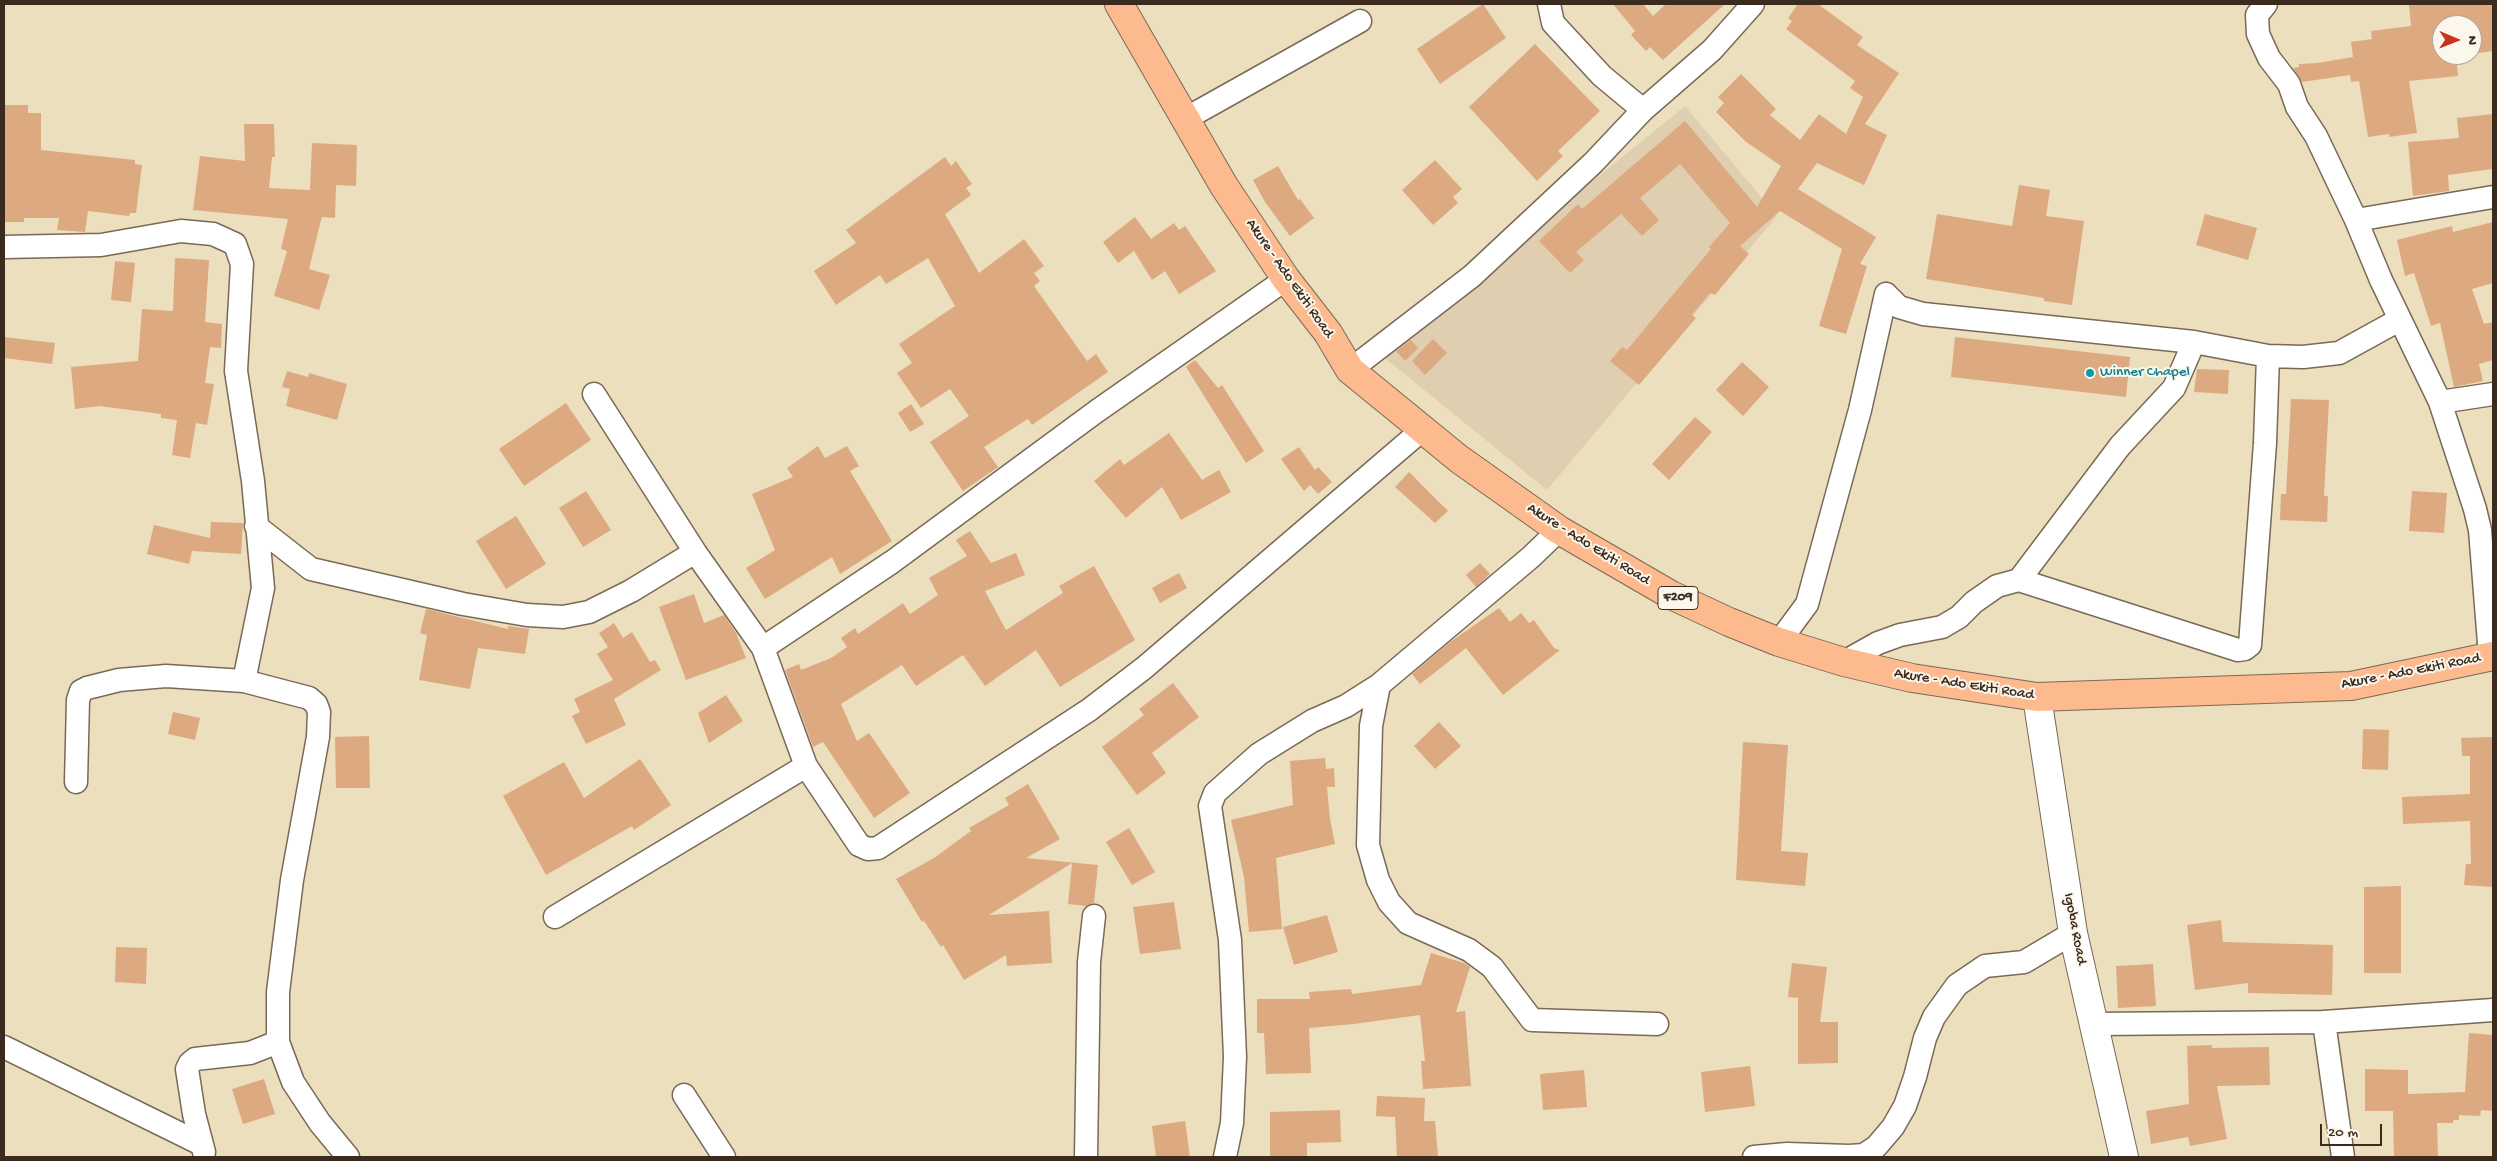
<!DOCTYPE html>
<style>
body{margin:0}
#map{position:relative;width:2497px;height:1161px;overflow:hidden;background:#ecdfbd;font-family:"Gochi Hand",sans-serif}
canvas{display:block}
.frame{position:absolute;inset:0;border:5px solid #3b2a1e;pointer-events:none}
.north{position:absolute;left:2432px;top:15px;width:50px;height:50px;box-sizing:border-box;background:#fbf7ec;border:1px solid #aea59a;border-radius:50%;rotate:91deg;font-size:14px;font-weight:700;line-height:20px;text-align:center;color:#3b2a1e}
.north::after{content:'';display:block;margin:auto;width:18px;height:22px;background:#c8321e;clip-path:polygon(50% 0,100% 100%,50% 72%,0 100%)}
.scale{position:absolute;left:2320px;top:1124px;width:62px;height:22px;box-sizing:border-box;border:2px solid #3b2a1e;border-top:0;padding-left:6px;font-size:15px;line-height:18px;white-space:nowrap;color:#3b2a1e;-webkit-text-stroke:4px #fbf7ec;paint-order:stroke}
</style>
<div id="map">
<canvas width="2497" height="1161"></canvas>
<div class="frame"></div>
<div class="north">N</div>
<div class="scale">20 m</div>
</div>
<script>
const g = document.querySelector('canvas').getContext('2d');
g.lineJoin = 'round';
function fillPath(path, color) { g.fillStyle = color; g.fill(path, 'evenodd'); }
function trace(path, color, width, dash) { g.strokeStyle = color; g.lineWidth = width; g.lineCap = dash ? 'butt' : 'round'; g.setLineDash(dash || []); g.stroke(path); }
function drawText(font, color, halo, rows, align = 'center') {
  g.font = font + ' "Gochi Hand",sans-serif'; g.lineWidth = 4; g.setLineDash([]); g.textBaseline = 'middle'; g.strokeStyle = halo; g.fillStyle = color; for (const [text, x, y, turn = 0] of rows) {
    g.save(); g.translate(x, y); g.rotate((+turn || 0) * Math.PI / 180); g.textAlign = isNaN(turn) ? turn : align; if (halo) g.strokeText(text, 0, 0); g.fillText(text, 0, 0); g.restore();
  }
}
fillPath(new Path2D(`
 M1685,106L1777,216L1547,490L1380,354Z`), '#e0ceb1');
fillPath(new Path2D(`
 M1483,4L1506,38L1440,84L1417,49Z
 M1613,4H1643L1653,16L1666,4H1725L1663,60L1650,47L1646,51L1631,35L1635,31Z
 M1798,4H1818L1863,37L1857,45L1899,73L1865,124L1887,135L1864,185L1817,163L1798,189L1876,237L1860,264L1867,266L1846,334L1819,326L1842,249L1780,211L1740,246L1749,254L1715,295L1710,293L1692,315L1696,318L1639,385L1610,361L1622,347L1627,350L1711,249L1709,247L1730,223L1680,164L1640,198L1659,220L1642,236L1621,214L1576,252L1584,260L1570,273L1539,241L1578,204L1582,209L1685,121L1757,207L1781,166L1745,141L1716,112L1724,103L1718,97L1741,74L1776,109L1770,115L1800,140L1819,114L1846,134L1863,97L1850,88L1855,81L1786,29L1792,21L1788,18Z
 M2409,4H2493V51L2472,54V25H2442V55H2458H2456L2458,76L2409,81L2417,133L2389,137V134L2368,137L2359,81L2351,82L2350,75L2302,82L2293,68L2299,67V64L2318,63L2353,57L2351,42L2372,39L2371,31L2411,26Z
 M1535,44L1600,111L1558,151L1563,156L1537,181L1469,107Z
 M4,105H28V113H41V150L135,160V164L142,165L136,213H130L129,216L88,211L85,232L57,230L59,218H24V222H4Z
 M2493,114V169L2448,175L2449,191L2413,196L2408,142L2459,138L2457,118Z
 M244,124H274L275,157H272L269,188L310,190L312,143L357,145L356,186L336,185L335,218L322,217L321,220L309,269L330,275L319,310L274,296L287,251L281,249L288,219L193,210L200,156L245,161Z
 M945,157L951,166L956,161L972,184L966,188L971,195L945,214L979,273L1024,239L1044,266L1034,273L1040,281L1034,286L1087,361L1096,354L1108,372L1032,425L1028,419L984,447L998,467L963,491L930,442L969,416L950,389L921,408L897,373L912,363L899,344L955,306L928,258L886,284L880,275L836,305L814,271L856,243L846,230Z
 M1435,160L1462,189L1453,197L1458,203L1433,225L1402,190Z
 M1278,166L1298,200L1300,199L1314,218L1290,236L1265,202L1253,180Z
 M2019,185L2050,190L2046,216L2084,221L2072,305L2044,301V298L1926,279L1937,214L2012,226Z
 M2205,214L2257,228L2248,260L2196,245Z
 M1135,217L1151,239L1174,223L1179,230L1185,226L1216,271L1179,294L1165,271L1152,280L1134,251L1118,263L1103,242Z
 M2493,222V283L2472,289L2484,324L2493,322V360L2479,364L2483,381L2454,387L2440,323L2431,326L2414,273L2405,276L2397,240L2452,226L2453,232Z
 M175,258L209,260L205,322L222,324L221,348L210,347L205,383L214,384L207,425L196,423L190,458L172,455L177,420L161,418V414L99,406L75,409L71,367L138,361L142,309L173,311Z
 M115,261L135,263L131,302L111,300Z
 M4,337L55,343L52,364L4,358Z
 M1955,337L2130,357L2126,397L1951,377Z
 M1433,339L1447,353L1425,375L1412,361Z
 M1411,340L1418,348L1405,361L1396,351Z
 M1195,360L1218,388L1222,385L1264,451L1246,463L1186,367Z
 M1742,362L1769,387L1743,416L1716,390Z
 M2197,369L2229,370L2228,394L2194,392Z
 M287,371L308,377L309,373L347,384L337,420L286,406L290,389L282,387Z
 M2291,399L2329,400L2324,496H2328L2327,522L2280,520L2281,494H2286Z
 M566,403L591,440L524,486L499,449Z
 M911,404L924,424L910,432L898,413Z
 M1695,417L1712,432L1669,480L1652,464Z
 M1169,433L1202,480L1219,470L1231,492L1181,520L1162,487L1126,518L1094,481L1120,459L1124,465Z
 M818,446L825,458L847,446L859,466L850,471L892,541L840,574L832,557L765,599L746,568L775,550L752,494L793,477L787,468Z
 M1299,447L1315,470L1318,467L1332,482L1318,494L1310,485L1304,491L1281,459Z
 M1409,472L1448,511L1435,523L1395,487Z
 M586,491L611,530L583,547L559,508Z
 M2412,491L2447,493L2444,533L2409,531Z
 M516,516L546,564L506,589L476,541Z
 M211,522L243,523L241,554L192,551L189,564L147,554L154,525L210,538Z
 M970,531L991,563L1016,553L1025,575L985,591L1006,630L1063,593L1059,586L1094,566L1135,640L1060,687L1036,650L985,686L963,655L916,686L902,665L841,704L857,741L869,733L910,793L874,818L823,742L813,747L785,670L799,664L801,670L831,658L847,647L841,638L855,628L858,634L903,603L910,614L938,595L929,578L967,556L956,540Z
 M1480,563L1490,574L1476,587L1466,575Z
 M1179,573L1187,588L1160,603L1152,588Z
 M694,594L704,623L724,615L736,633L746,658L686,680L659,607Z
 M1499,608L1510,622L1521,613L1529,623L1534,620L1554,648L1560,650L1503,695L1466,648L1420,684L1412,674L1450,642Z
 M426,609L508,629V626L529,629L525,654L478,648L470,689L419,680L427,635L420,633Z
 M614,623L623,638L632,632L650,662L655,660L661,670L614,699L626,725L586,744L572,716L580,712L574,699L613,680L597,654L608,647L599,633Z
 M1173,683L1199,717L1152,753L1166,773L1137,795L1102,747L1144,715L1139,709Z
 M726,695L743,721L709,743L698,713Z
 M173,712L200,718L195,740L168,734Z
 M1439,722L1461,746L1435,769L1414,746Z
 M2363,729L2389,730L2388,770L2362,769Z
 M369,736L370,788H336L335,737Z
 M2493,737V887L2464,885L2466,864H2471L2470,821L2403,824L2402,797L2470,794V756H2462L2461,738Z
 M1743,742L1788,745L1781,851L1808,853L1805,886L1736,880Z
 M1325,758L1326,769L1334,768L1335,787H1327L1330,819L1335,844L1276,858L1282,929L1249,932L1244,877L1231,820L1293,805L1290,761Z
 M640,759L671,805L634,830L632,826L546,875L503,796L564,762L584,798Z
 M1028,784L1060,839L1026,858L1098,865L1094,903L1086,906L1068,904L1072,863L989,915L1049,911L1052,963L1007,966L1006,955L964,980L943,945L941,947L924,921L922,922L896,879L934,858L971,831L969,828L1009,805L1005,798Z
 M1129,828L1155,872L1132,885L1106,842Z
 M2401,886V973H2364V887Z
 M1174,902L1181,949L1140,954L1133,907Z
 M1327,915L1338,952L1294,965L1283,927Z
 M2221,920L2223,942L2333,945L2332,995L2248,993V983L2195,990L2187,925Z
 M116,947L147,948L146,984L115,982Z
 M1431,953L1464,963L1470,967L1456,1012L1465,1011L1471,1086L1423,1089L1421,1061H1425L1420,1015L1354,1024L1309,1028L1311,1073L1266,1074L1264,1033H1257V999H1310L1309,992L1351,989L1352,994L1421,985Z
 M1792,963L1827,967L1820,1022H1838V1063L1798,1064V998L1788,997Z
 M2153,964L2156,1006L2118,1008L2116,966Z
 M2469,1033L2493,1035V1111L2481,1110L2480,1116L2459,1115V1120H2453V1123H2437L2438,1157H2394L2393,1111H2365V1069L2408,1070V1094L2465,1092Z
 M2212,1045V1048L2269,1047L2270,1085L2217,1086L2227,1139L2190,1146L2188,1137L2151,1144L2146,1111L2189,1104L2187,1046Z
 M1750,1066L1755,1106L1705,1112L1701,1072Z
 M1584,1070L1587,1107L1543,1110L1540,1074Z
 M264,1079L275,1114L243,1124L232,1089Z
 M1377,1096L1425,1098L1424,1121H1435L1438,1157H1397L1395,1117L1376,1116Z
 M1340,1110L1341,1142L1307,1143V1157H1270V1112Z
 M1185,1121L1190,1157H1156L1152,1126Z`), '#dda981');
const minor = new Path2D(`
 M1549,4L1553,23L1602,76L1643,110
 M2266,4L2257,15L2258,34L2269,58L2289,84L2297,107L2316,136L2356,220L2381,280L2440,402L2475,509L2480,530L2490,656
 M1185,119L1360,21
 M2356,220L2493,197
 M4,247L101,245L181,231L213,234L235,244L242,264L236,371L253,481L263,588L244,681L309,698L316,704L319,712L318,737L292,880L278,992V1042L293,1082L320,1123L348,1157
 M1886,294L1899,307L1923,314L2194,342L2268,356L2303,357L2339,353L2399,320
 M1350,370L1472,276L1593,163L1643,110L1712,50L1753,4
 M594,394L695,552
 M2440,402L2493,394
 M256,526L311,569L463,604L527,615L563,617L589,612L631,591L695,552L763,648L806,766L859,845L868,849L878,848L1089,710L1144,668L1422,430
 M2019,580L2120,446L2174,388L2194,342
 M1779,642L1807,604L1860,410L1886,294
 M763,648L892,562L1097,411L1286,279
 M1844,662L1878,643L1900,635L1942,627L1959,617L1974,602L1997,586L2019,580L2238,650L2245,649L2250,645L2265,443L2268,356
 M1379,685L1371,726L1368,845L1378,880L1389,902L1408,923L1469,950L1492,967L1532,1020L1657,1024
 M76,782L78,700L81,691L87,688L119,680L166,676L244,681
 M555,917L806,766
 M2324,1022L2343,1157
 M2094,1024L2324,1022L2493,1010
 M4,1047L201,1144
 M684,1095L724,1157
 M204,1152L194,1114L187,1069L190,1063L195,1059L250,1053L278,1042
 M1086,1157L1089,962L1094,916
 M1225,1157L1232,1123L1235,1057L1230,940L1210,806L1215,793L1259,754L1312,721L1346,706L1379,685L1531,557L1559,530
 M1754,1157L1787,1154L1849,1156L1864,1155L1876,1147L1893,1127L1905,1106L1915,1077L1925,1038L1934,1017L1957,985L1985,966L2024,962L2073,933`);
const tertiary = new Path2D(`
 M2037,697L2073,933L2124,1157`);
const primary = new Path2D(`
 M1119,4L1224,186L1286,279L1328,333L1350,370L1459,459L1559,530L1671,595L1729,622L1779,642L1844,662L1912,678L2037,697L2351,686L2493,656`);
trace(minor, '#796956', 25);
trace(tertiary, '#796956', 30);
trace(primary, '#796956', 30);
trace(minor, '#fff', 22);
trace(tertiary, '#fff', 28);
trace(primary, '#fcba8e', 28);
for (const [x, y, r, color] of [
 [2090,373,5,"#0f9aa8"]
]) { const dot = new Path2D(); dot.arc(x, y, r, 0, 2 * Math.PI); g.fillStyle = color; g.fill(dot); trace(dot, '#fbf7ec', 2); }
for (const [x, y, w] of [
 [1678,598,40]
]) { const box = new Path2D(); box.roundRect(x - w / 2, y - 11.5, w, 23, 4); g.fillStyle = '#fbf7ec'; g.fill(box); trace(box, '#3b2a1e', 1); }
drawText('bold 14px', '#3b2a1e', null, [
 ["F209",1678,598]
]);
drawText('15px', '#3b2a1e', '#fbf7ec', [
 ["Akure - Ado Ekiti Road",1289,279,55],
 ["Akure - Ado Ekiti Road",1588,545,32],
 ["Akure - Ado Ekiti Road",2411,672,-11],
 ["Akure - Ado Ekiti Road",1964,685,9],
 ["Igoba Road",2074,929,79]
]);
drawText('15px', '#0d838f', '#fbf7ec', [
 ["Winner Chapel",2100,373]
], 'left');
</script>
